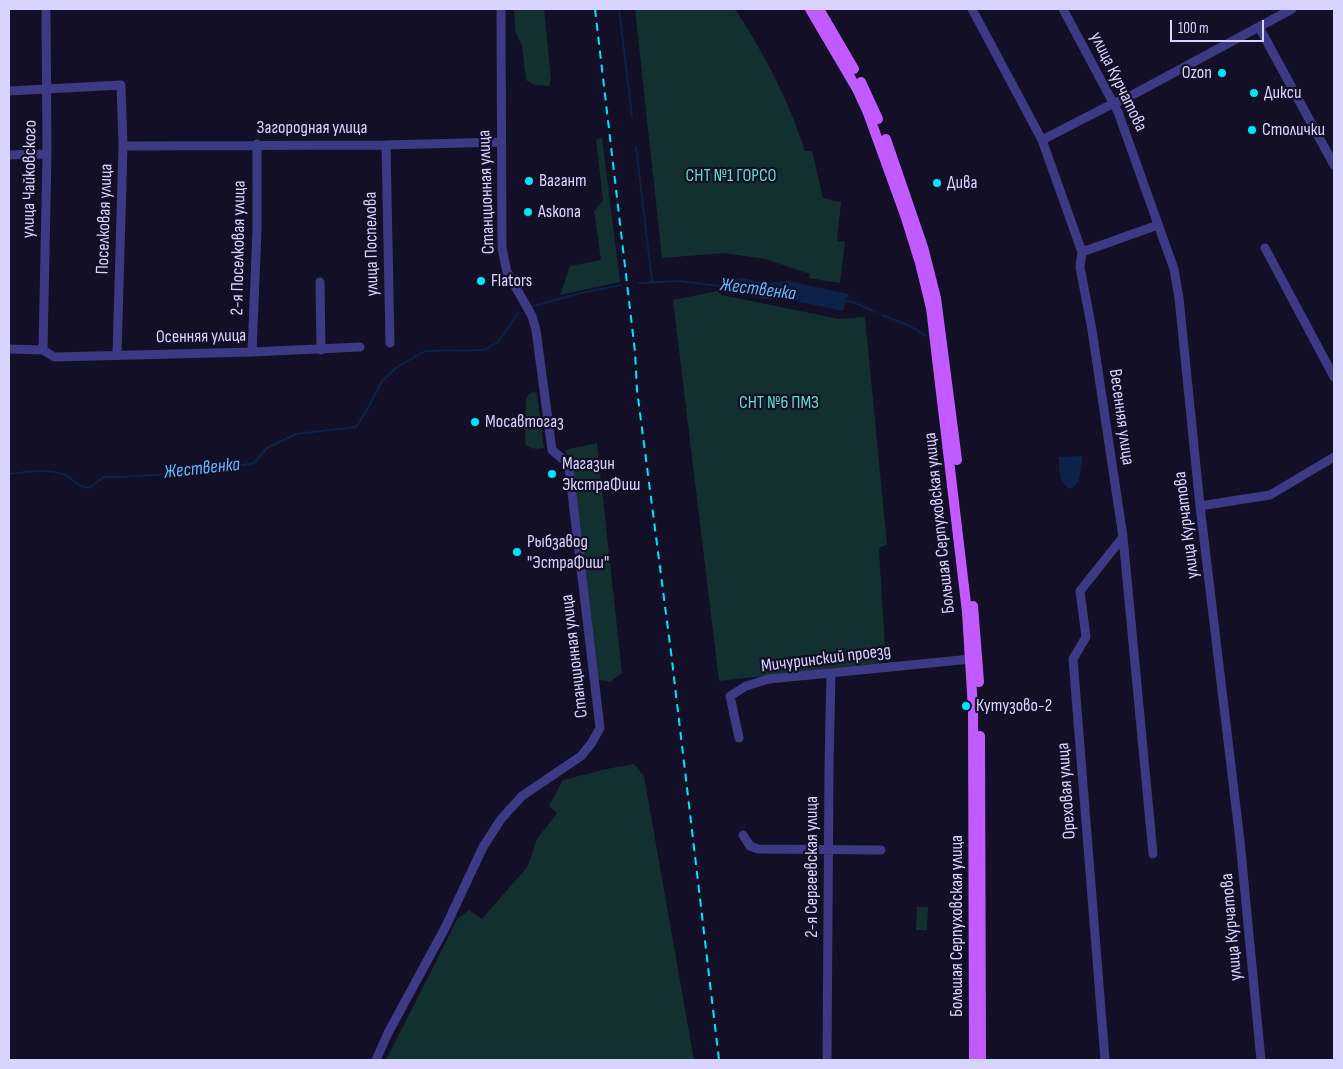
<!DOCTYPE html>
<meta charset="utf-8">
<style>
body{margin:0}
#map{position:relative;width:1343px;height:1069px;overflow:hidden;background:#130f26;font-family:"Sofia Sans Condensed",sans-serif}
canvas{display:block}
.frame{position:absolute;inset:0;border:10px solid #d9d4ff;pointer-events:none}
.scale{position:absolute;left:1170px;top:20px;width:94px;height:22px;box-sizing:border-box;border:2px solid #d9d4ff;border-top:0;padding-left:6px;font-size:15px;line-height:18px;white-space:nowrap;color:#d9d4ff;-webkit-text-stroke:4px #130f26;paint-order:stroke}
</style>
<div id="map">
<canvas width="1343" height="1069"></canvas>
<div class="frame"></div>
<div class="scale">100 m</div>
</div>
<script>
const g = document.querySelector('canvas').getContext('2d');
g.lineJoin = 'round';
function fillPath(path, color) { g.fillStyle = color; g.fill(path, 'evenodd'); }
function trace(path, color, width, dash) { g.strokeStyle = color; g.lineWidth = width; g.lineCap = dash ? 'butt' : 'round'; g.setLineDash(dash || []); g.stroke(path); }
function drawText(font, color, halo, rows, align = 'center') {
  g.font = font + ' "Sofia Sans Condensed",sans-serif'; g.lineWidth = 4.5; g.setLineDash([]); g.textBaseline = 'middle'; g.strokeStyle = halo; g.fillStyle = color; for (const [text, x, y, turn = 0] of rows) {
    g.save(); g.translate(x, y); g.rotate((+turn || 0) * Math.PI / 180); g.textAlign = isNaN(turn) ? turn : align; if (halo) g.strokeText(text, 0, 0); g.fillText(text, 0, 0); g.restore();
  }
}
fillPath(new Path2D(`
 M514,9H544L551,79L549,86L534,85L526,80L522,46L515,31Z
 M635,9H735C763,51 790,103 805,151H812L823,198L841,202L837,242L845,241L840,283L809,278L810,274L765,259L724,253L662,258Z
 M602,138L620,282L560,295L570,266L601,260L594,211L603,201L596,139Z
 M717,291L722,295L839,319L865,317L887,545L880,547L879,551L885,645L880,646L881,663L719,681L673,300Z
 M534,391L537,394L544,448C537,449 531,450 525,444L526,400L528,395Z
 M597,443L622,673L610,682L598,679L579,514L572,465L565,450Z
 M634,764L644,776L694,1060H386L458,918L469,910L482,919L528,866L537,839L557,813L549,806L563,780L606,769Z
 M917,907H928L927,930H916Z`), '#12302f');
fillPath(new Path2D(`
 M741,278L770,283L788,281L849,294L843,311L786,299H765L740,294H727L723,290L726,283Z
 M1083,456L1079,480L1074,487L1068,489C1059,480 1058,469 1059,457Z`), '#0c2248');
trace(new Path2D(`
 M619,9L632,116
 M636,147L652,281
 M639,283L679,281L727,287
 M846,301L853,302L876,312
 M533,306L581,293L621,285
 M882,315L910,326L926,336
 M9,474C26,472 48,468 65,475C76,479 72,485 89,488L104,477H120L203,472L254,463L267,448L296,434L356,427L368,408L382,381L397,367L425,351L484,350L498,342L519,312`), '#0c2248', 2);
trace(new Path2D(`
 M972,9L1042,140L1082,252L1080,267L1092,330L1123,537L1153,854
 M1063,9L1118,112L1174,269L1179,298L1200,506L1240,841L1261,1060
 M1259,27L1334,165
 M9,91L121,85L123,146L117,355
 M1042,140L1114,103L1123,100L1292,9
 M386,145L390,343
 M123,146L386,145L501,142
 M9,155L47,154
 M1265,248L1334,377
 M1082,252L1158,225
 M320,282L321,350
 M9,349L43,350L54,357L252,352L360,347
 M43,350L47,154L46,9
 M252,352L257,230V144
 M1200,506L1270,495L1334,457
 M739,738L730,696L746,686L769,679L971,659
 M743,835L750,846L758,849L881,850
 M376,1060L388,1033L445,928L483,847L501,819L522,796L581,756L591,744L600,728L569,468L566,462L552,450L536,330L532,316L507,272L502,248L501,9
 M827,1060L829,767L831,673
 M1105,1060L1073,659L1086,637L1080,591L1123,537`), '#3d3a85', 9);
trace(new Path2D(`
 M810,9L857,89L868,113L905,215L920,263L931,308L967,612L973,709L974,1060
 M819,9L854,69
 M861,82L878,119
 M886,139L923,247L936,298L957,460
 M973,606L979,682
 M980,736L981,1060`), '#c25bff', 10);
trace(new Path2D(`
 M595,9L635,352L637,390L671,652L719,1060`), '#00e5ff', 2, [8, 6]);
for (const [x, y, r, color] of [
 [1222,73,5,"#00e5ff"],
 [1254,93,5,"#00e5ff"],
 [1252,130,5,"#00e5ff"],
 [529,181,5,"#00e5ff"],
 [937,183,5,"#00e5ff"],
 [528,212,5,"#00e5ff"],
 [481,281,5,"#00e5ff"],
 [475,422,5,"#00e5ff"],
 [552,474,5,"#00e5ff"],
 [517,552,5,"#00e5ff"],
 [966,706,5,"#00e5ff"]
]) { const dot = new Path2D(); dot.arc(x, y, r, 0, 2 * Math.PI); g.fillStyle = color; g.fill(dot); trace(dot, '#130f26', 2); }
drawText('18px', '#d9d4ff', '#130f26', [
 ["Ozon",1212,73,"right"],
 ["Дикси",1264,93],
 ["Столички",1262,130],
 ["Вагант",539,181],
 ["Дива",947,183],
 ["Askona",538,212],
 ["Flators",491,281],
 ["Мосавтогаз",485,422],
 ["Магазин",562,464],
 ["ЭкстраФиш",562,485],
 ["Рыбзавод",527,542],
 ["\"ЭстраФиш\"",527,563],
 ["Кутузово-2",976,706]
], 'left');
drawText('18px', '#d9d4ff', '#130f26', [
 ["улица Курчатова",1118,82,64],
 ["Загородная улица",312,128],
 ["улица Чайковского",30,179,-89],
 ["Станционная улица",487,192,-92],
 ["Поселковая улица",105,219,-88],
 ["улица Поспелова",372,244,-91],
 ["2-я Поселковая улица",239,248,-89],
 ["Осенняя улица",201,337,-1],
 ["Весенняя улица",1121,417,82],
 ["Большая Серпуховская улица",940,523,-96],
 ["улица Курчатова",1187,525,-97],
 ["Станционная улица",575,656,-97],
 ["Мичуринский проезд",826,659,-7],
 ["Ореховая улица",1067,791,-94],
 ["2-я Сергеевская улица",812,867,-90],
 ["Большая Серпуховская улица",957,926,-90],
 ["улица Курчатова",1232,927,-95]
]);
drawText('18px', '#5fe0c0', '#130f26', [
 ["СНТ №1 ГОРСО",731,176],
 ["СНТ №6 ПМЗ",779,403]
]);
drawText('italic 19px', '#62b6ff', '#130f26', [
 ["Жественка",758,290,7],
 ["Жественка",202,469,-6]
]);
</script>
